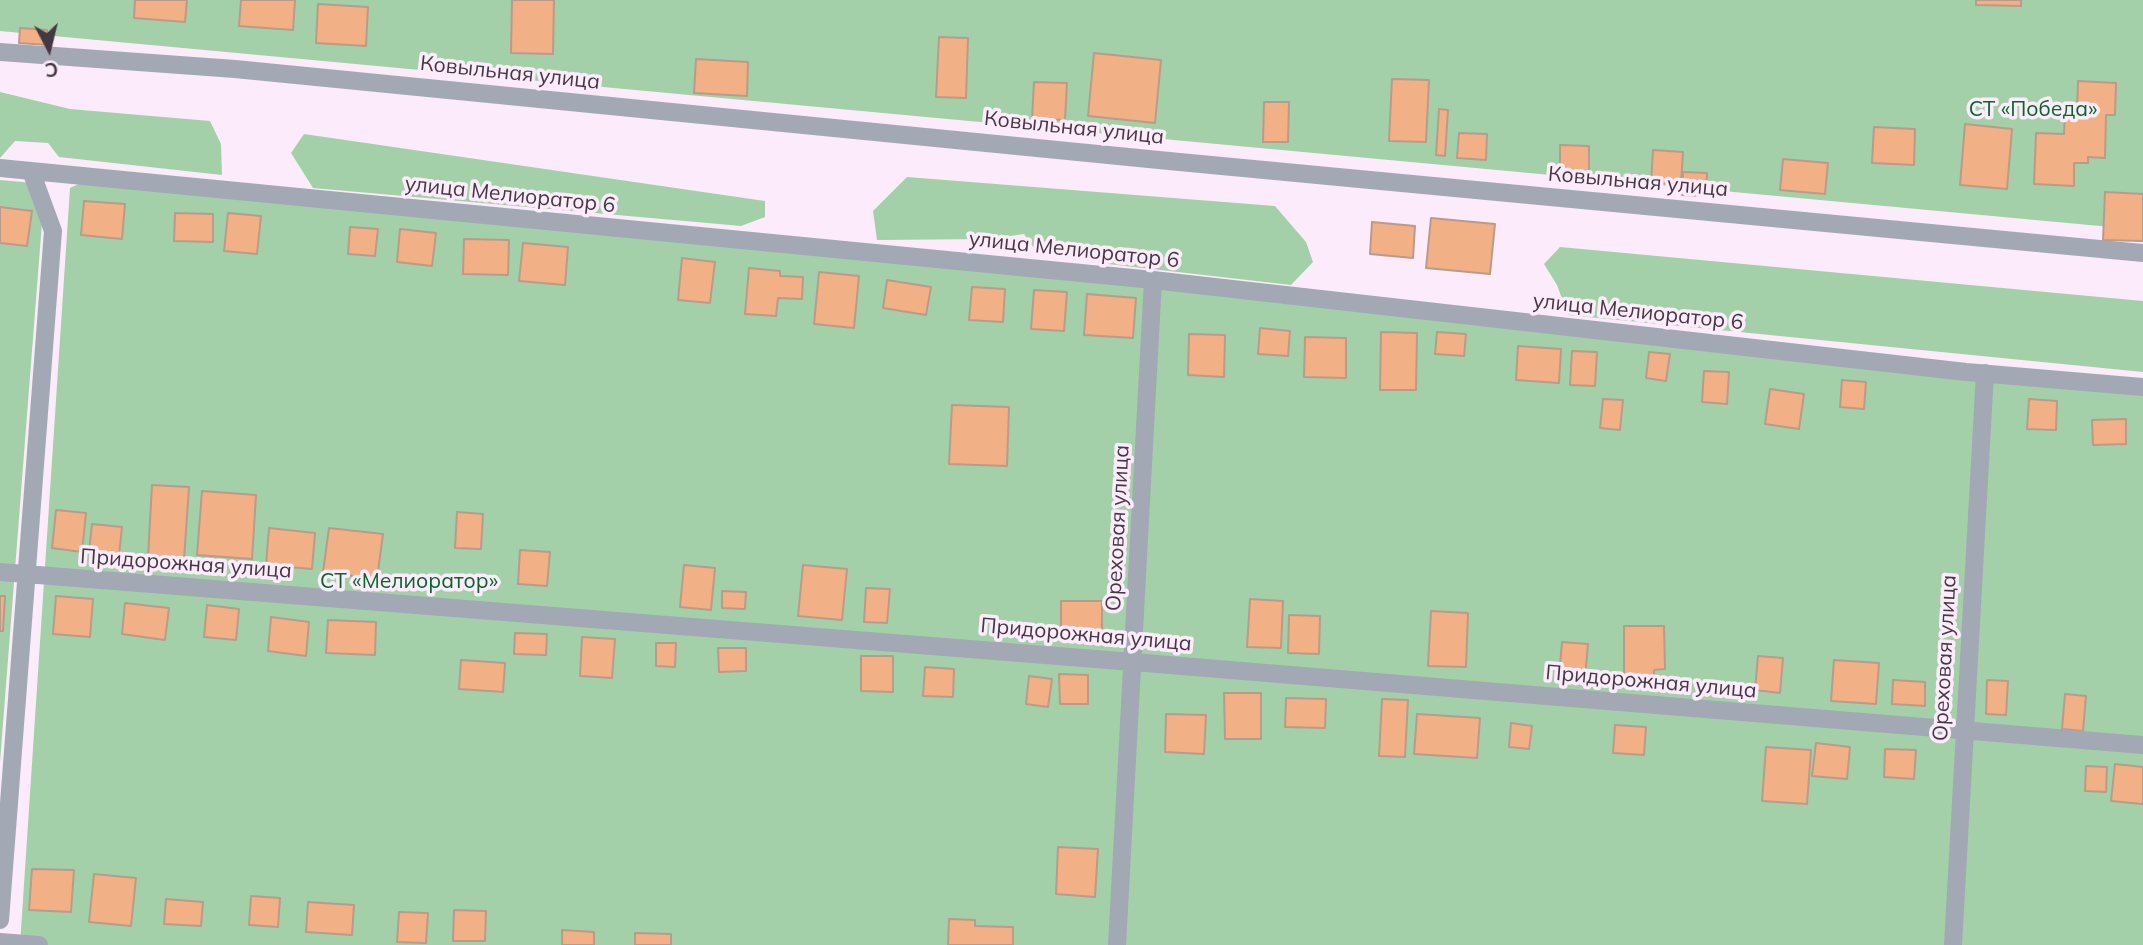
<!DOCTYPE html>
<meta charset="utf-8">
<style>
body{margin:0}
#map{position:relative;width:2143px;height:945px;overflow:hidden;background:#fcebfa;font-family:Mulish,sans-serif}
canvas{display:block}
.north{position:absolute;left:14px;top:14px;width:70px;height:70px;-webkit-text-stroke:5px #fcebfa;paint-order:stroke;rotate:173deg;font-size:19px;font-weight:700;line-height:28px;text-align:center;color:#443943}
.north::after{content:'';display:block;margin:auto;width:24px;height:32px;background:#443943;clip-path:polygon(50% 0,100% 100%,50% 72%,0 100%)}
</style>
<div id="map">
<canvas width="2143" height="945"></canvas>
<div class="north">С</div>
</div>
<script>
const g = document.querySelector('canvas').getContext('2d');
g.lineJoin = 'round';
function fillPath(path, color) { g.fillStyle = color; g.fill(path, 'evenodd'); }
function trace(path, color, width, dash) { g.strokeStyle = color; g.lineWidth = width; g.lineCap = dash ? 'butt' : 'round'; g.setLineDash(dash || []); g.stroke(path); }
function drawText(font, color, halo, rows, align = 'center') {
  g.font = font + ' Mulish,sans-serif'; g.lineWidth = 7; g.setLineDash([]); g.textBaseline = 'middle'; g.strokeStyle = halo; g.fillStyle = color; for (const [text, x, y, turn = 0] of rows) {
    g.save(); g.translate(x, y); g.rotate((+turn || 0) * Math.PI / 180); g.textAlign = isNaN(turn) ? turn : align; if (halo) g.strokeText(text, 0, 0); g.fillText(text, 0, 0); g.restore();
  }
}
fillPath(new Path2D(`
 M0,0H2143V230L0,31Z
 M0,92L70,109L210,121L221,144L222,175L59,157L48,143L15,141L0,158Z
 M304,134L765,201V217L741,226L313,188L291,153Z
 M907,177L1275,206L1306,242L1313,262L1291,285L1099,263L1088,252L1036,251L1024,234L989,239L877,240L873,211Z
 M0,180L45,184L0,762Z
 M81,183L1142,286L2143,393V945H20L70,188Z
 M1560,247L2143,301V372L1568,315L1557,285L1544,264Z`), '#a3d0a9');
const building = new Path2D(`
 M135,0H187L185,22L134,18Z
 M241,0H295L293,30L239,26Z
 M512,0H554L553,54L511,53Z
 M1976,0H2021V6L1976,5Z
 M318,4L368,7L366,46L316,43Z
 M20,28L47,30V45L19,43Z
 M939,37L968,38L966,98L936,97Z
 M1094,53L1161,60L1155,123L1088,116Z
 M696,59L748,62L747,96L694,93Z
 M1392,79L1429,80L1426,142L1389,141Z
 M2078,81L2116,83L2115,115H2106L2105,158L2088,157V163H2074V186L2034,184L2036,133L2064,134L2065,113L2077,114Z
 M1034,82L1067,83L1065,120L1032,119Z
 M1264,102H1289L1288,142H1263Z
 M1439,109L1448,110L1445,156L1436,155Z
 M1965,124L2012,129L2007,189L1960,185Z
 M1874,127L1915,129L1914,165L1872,163Z
 M1459,133L1487,134L1486,160L1457,158Z
 M1560,145L1589,146V171L1560,170Z
 M1653,150L1683,152L1681,184L1651,183Z
 M1783,159L1828,163L1825,194L1780,190Z
 M1683,172L1707,173L1706,196L1682,195Z
 M2105,192L2143,194V241L2103,240Z
 M84,201L125,204L122,239L81,235Z
 M0,207L32,211L27,246L0,243Z
 M175,213L213,214V242L174,241Z
 M228,213L261,216L257,254L224,251Z
 M1431,218L1495,224L1490,274L1426,268Z
 M1372,222L1415,226L1413,258L1370,254Z
 M350,227L378,229L375,256L348,254Z
 M400,229L436,233L432,266L397,262Z
 M464,239L509,240L508,275L463,274Z
 M523,243L568,247L565,285L519,281Z
 M682,258L715,262L710,303L678,300Z
 M749,268L780,271V276L803,277L802,299L778,298L776,316L745,314Z
 M819,272L859,276L854,328L814,324Z
 M887,280L931,287L926,315L883,308Z
 M972,287L1005,289L1003,322L969,320Z
 M1034,290L1067,292L1064,331L1031,329Z
 M1087,294L1136,298L1133,338L1084,335Z
 M1260,328L1290,331L1288,356L1258,354Z
 M1381,332L1417,333L1416,390H1380Z
 M1437,332L1466,334L1464,356L1435,354Z
 M1189,334L1225,335L1224,377L1188,375Z
 M1305,337L1346,338V378L1304,377Z
 M1518,346L1561,349L1559,383L1516,380Z
 M1572,351L1597,352L1595,386L1570,385Z
 M1649,352L1670,354L1666,381L1646,378Z
 M1704,371L1729,372L1727,404L1702,402Z
 M1842,380L1866,382L1864,409L1840,407Z
 M1770,389L1804,394L1799,429L1765,424Z
 M1603,399L1623,400L1620,430L1600,428Z
 M2029,399L2057,401L2056,430L2027,429Z
 M952,405L1009,407L1007,466L949,464Z
 M2126,419V444L2093,445L2092,420Z
 M152,485L189,487L184,560L148,558Z
 M202,491L256,495L252,559L197,555Z
 M56,510L86,513L82,552L52,548Z
 M457,512L483,514L481,549L455,548Z
 M92,524L122,527L119,555L89,552Z
 M269,528L315,533L312,569L266,565Z
 M329,528L383,534L377,579L323,572Z
 M520,550L550,552L547,586L518,584Z
 M684,565L715,568L711,610L680,607Z
 M803,565L847,569L842,620L798,616Z
 M866,588L890,589L887,623L864,622Z
 M722,591L746,592L745,609L722,608Z
 M0,596H5L3,631H0Z
 M56,596L93,599L90,637L53,634Z
 M1250,599L1283,601L1281,648L1247,647Z
 M1061,601H1102V638L1061,637Z
 M125,603L169,608L165,640L122,634Z
 M207,605L239,609L236,640L204,637Z
 M1431,611L1468,613L1466,667L1428,666Z
 M1289,615L1320,616L1319,654L1288,653Z
 M271,617L309,622L306,656L268,651Z
 M328,620L376,622L375,655L326,653Z
 M1624,626H1664L1665,669L1654,670V685H1624Z
 M515,633L547,634L546,655L514,654Z
 M582,637L615,639L612,678L580,676Z
 M1562,642L1588,644L1585,678L1559,676Z
 M656,643H676L675,667L656,666Z
 M718,648H746V671L719,672Z
 M861,656H893V692L861,691Z
 M1758,656L1783,658L1780,693L1755,690Z
 M461,660L505,663L503,692L459,689Z
 M1834,660L1879,663L1876,704L1831,701Z
 M925,667L954,669L953,697L923,696Z
 M1059,674L1088,675V704H1060Z
 M1029,676L1052,679L1048,707L1026,704Z
 M1893,680L1925,682V706L1892,704Z
 M1987,680L2008,681L2006,715L1986,714Z
 M1224,693H1261V739H1225Z
 M2065,694L2086,696L2083,731L2062,729Z
 M1286,698L1326,699L1325,728L1285,727Z
 M1382,699L1408,700L1405,757L1379,756Z
 M1166,714L1206,715L1204,754L1165,752Z
 M1417,714L1480,718L1477,758L1414,754Z
 M1511,723L1532,726L1529,749L1509,747Z
 M1615,725L1646,727L1644,755L1613,753Z
 M1816,743L1850,747L1847,779L1812,776Z
 M1766,747L1811,750L1807,804L1762,801Z
 M1885,749L1916,750L1914,779L1884,777Z
 M2115,764L2143,767V804L2111,801Z
 M2086,766L2107,767L2106,792L2085,791Z
 M1058,847L1098,849L1095,897L1056,894Z
 M32,869L74,870L71,912L29,910Z
 M94,874L136,878L131,926L89,922Z
 M251,896L280,898L278,927L249,925Z
 M166,899L203,902L201,926L164,924Z
 M308,902L354,905L352,935L306,932Z
 M454,910L486,911L485,941H453Z
 M399,912L428,913L426,943L397,942Z
 M949,919L975,920V926L1013,927V945H948Z
 M562,930L594,932V945H562Z
 M635,933L671,934V945H635Z`);
fillPath(building, '#f2b086');
trace(building, '#b99b89', 2);
trace(new Path2D(`
 M0,52L235,69L1169,161L2143,253
 M0,168L1153,280L1966,372L2143,387
 M0,572L1133,662L2143,745
 M0,920L53,231L31,171
 M0,942L39,945
 M1117,945L1153,280
 M1953,945L1985,373`), '#a3a8b5', 18);
drawText('21px', '#443943', '#fcebfa', [
 ["Ковыльная улица",510,73,6],
 ["Ковыльная улица",1074,128,6],
 ["Ковыльная улица",1638,182,5],
 ["улица Мелиоратор 6",510,195,6],
 ["улица Мелиоратор 6",1074,250,6],
 ["улица Мелиоратор 6",1638,312,6],
 ["Ореховая улица",1118,528,-87],
 ["Придорожная улица",186,564,4],
 ["Придорожная улица",1086,635,5],
 ["Ореховая улица",1945,658,-87],
 ["Придорожная улица",1651,682,5]
]);
drawText('21px', '#066629', '#fcebfa', [
 ["СТ «Победа»",2033,110],
 ["СТ «Мелиоратор»",409,582]
]);
</script>
